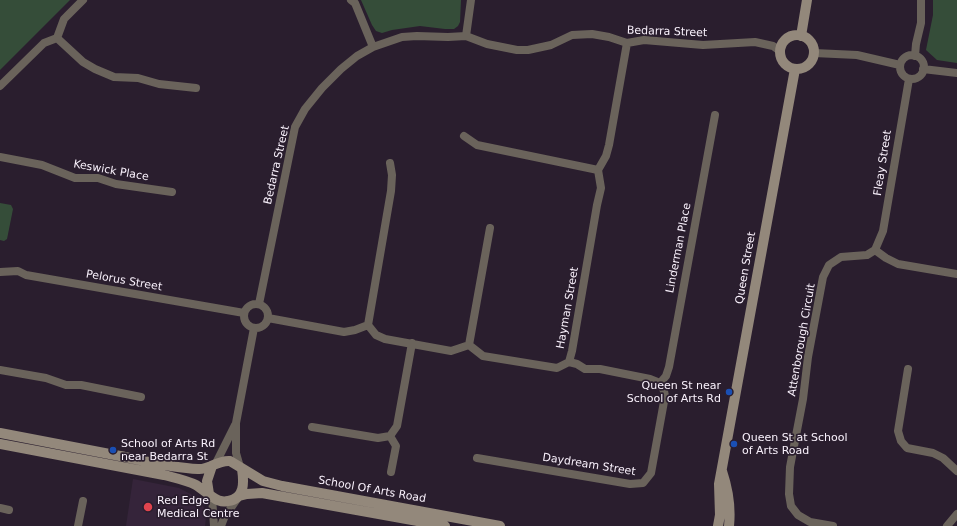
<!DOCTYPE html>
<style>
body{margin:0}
canvas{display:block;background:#2a1e2e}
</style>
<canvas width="957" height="526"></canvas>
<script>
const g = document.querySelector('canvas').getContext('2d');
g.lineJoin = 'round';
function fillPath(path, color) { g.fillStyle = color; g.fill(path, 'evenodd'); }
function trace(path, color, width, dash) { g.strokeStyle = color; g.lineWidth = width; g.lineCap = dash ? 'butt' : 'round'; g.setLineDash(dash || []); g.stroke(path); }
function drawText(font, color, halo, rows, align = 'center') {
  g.font = font + ' "DejaVu Sans",sans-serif'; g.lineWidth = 3.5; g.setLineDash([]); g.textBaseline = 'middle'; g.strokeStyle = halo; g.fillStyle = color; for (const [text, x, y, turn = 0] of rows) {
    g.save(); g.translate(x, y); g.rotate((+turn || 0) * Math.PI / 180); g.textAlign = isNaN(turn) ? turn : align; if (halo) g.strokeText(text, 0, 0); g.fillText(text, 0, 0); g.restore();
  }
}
fillPath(new Path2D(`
 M133,479L179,488L198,498L202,503L204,508L206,517L205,526H126Z`), '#35243a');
fillPath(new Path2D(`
 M0,0H70L0,70Z
 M361,0H461L460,22L458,26L454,29H445L420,26L392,30L382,33L376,31L372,25Z
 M933,0H957V63L937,60L926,50L933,15Z
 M0,203L11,205L13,209L7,239L4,241L0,240Z`), '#354d39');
trace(new Path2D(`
 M351,0L355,3L373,47
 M466,36L471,0
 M57,38L83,62L95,69L114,77L138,78L159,84L196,88
 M814,53L857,55L900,65
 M900 67a12 12 0 1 1 24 0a12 12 0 1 1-24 0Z
 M915,56L916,44L921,23V0
 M923,69L957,73
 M0,86L44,43L57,38L64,19L83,0
 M464,136L477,145L598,170
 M0,157L42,165L75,178H98L116,184L172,192
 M875,250L883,231L909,79
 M0,272L18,271L26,275L244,313
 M244 316a12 12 0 1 1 24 0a12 12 0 1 1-24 0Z
 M259,304L295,127L305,109L322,88L341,69L357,56L373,47L402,37L417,36L448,37L466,36L487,44L517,50H528L551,45L572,35L592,34L609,37L627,43L644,40L703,45L755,42L773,46L780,51
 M268,318L344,332L355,330L368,325L376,335L385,339L451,351L469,345L483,356L557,368L569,362L572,351L597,205L601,188L598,170L606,156L609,145L627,43
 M368,325L391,191L392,175L390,163
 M469,345L490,228
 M908,369L898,431L901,441L907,448L933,453L943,458L957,471
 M0,370L46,378L66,385H81L141,397
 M660,383L666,376L669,367L715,115
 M312,427L378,438L390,436L397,426L412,343
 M390,436L396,446L391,472
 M477,458L630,484L643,483L651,473L665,396L664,391L660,383L650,379L600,369H585L577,364L569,362
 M216,463L235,425
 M240,467L236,453V423L254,328
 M212,497L214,526
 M0,508L9,510
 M78,526L83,501
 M221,526L224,518L237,499
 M833,526L810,522L798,515L791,506L789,494L790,467L803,399L808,357L823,277L829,265L841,257L867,255L875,250L886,258L898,264L957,274
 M947,526L957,514`), '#6a635b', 8);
trace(new Path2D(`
 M780 52a17 17 0 1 1 34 0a17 17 0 1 1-34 0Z
 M801,36L807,0
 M0,433C40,441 80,448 120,456C145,461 172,468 198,469C209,470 217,460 230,461L263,481L282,486L500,526
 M0,444L164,475C175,478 186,480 196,485C202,489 208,494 214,498C218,501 223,502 228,501C245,499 244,482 242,469
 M722,471C728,489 731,507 729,526
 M209,494L207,481L212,466
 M239,496L247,494L262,493L445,526
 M718,526L720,515L719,484L795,69`), '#93887b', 10);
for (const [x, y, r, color] of [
 [729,392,4,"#1a4fb4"],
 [734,444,4,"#1a4fb4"],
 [113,450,4,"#1a4fb4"],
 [148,507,5,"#e0444e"]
]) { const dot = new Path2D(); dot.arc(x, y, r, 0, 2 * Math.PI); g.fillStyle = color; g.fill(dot); trace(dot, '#2a1e2e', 1.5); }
drawText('11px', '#f9f1fc', '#2a1e2e', [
 ["Bedarra Street",667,32,2],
 ["Fleay Street",883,163,-81],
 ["Bedarra Street",277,165,-77],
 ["Keswick Place",111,171,10],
 ["Linderman Place",679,248,-79],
 ["Queen Street",746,268,-80],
 ["Pelorus Street",124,281,10],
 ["Hayman Street",568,308,-80],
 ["Attenborough Circuit",802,340,-80],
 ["Daydream Street",589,465,9],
 ["School Of Arts Road",372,490,10]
]);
drawText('11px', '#f9f1fc', '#2a1e2e', [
 ["Queen St near",721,386,"right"],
 ["School of Arts Rd",721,399,"right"],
 ["Queen St at School",742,438],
 ["of Arts Road",742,451],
 ["School of Arts Rd",121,444],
 ["near Bedarra St",121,457],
 ["Red Edge",157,501],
 ["Medical Centre",157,514]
], 'left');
</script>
